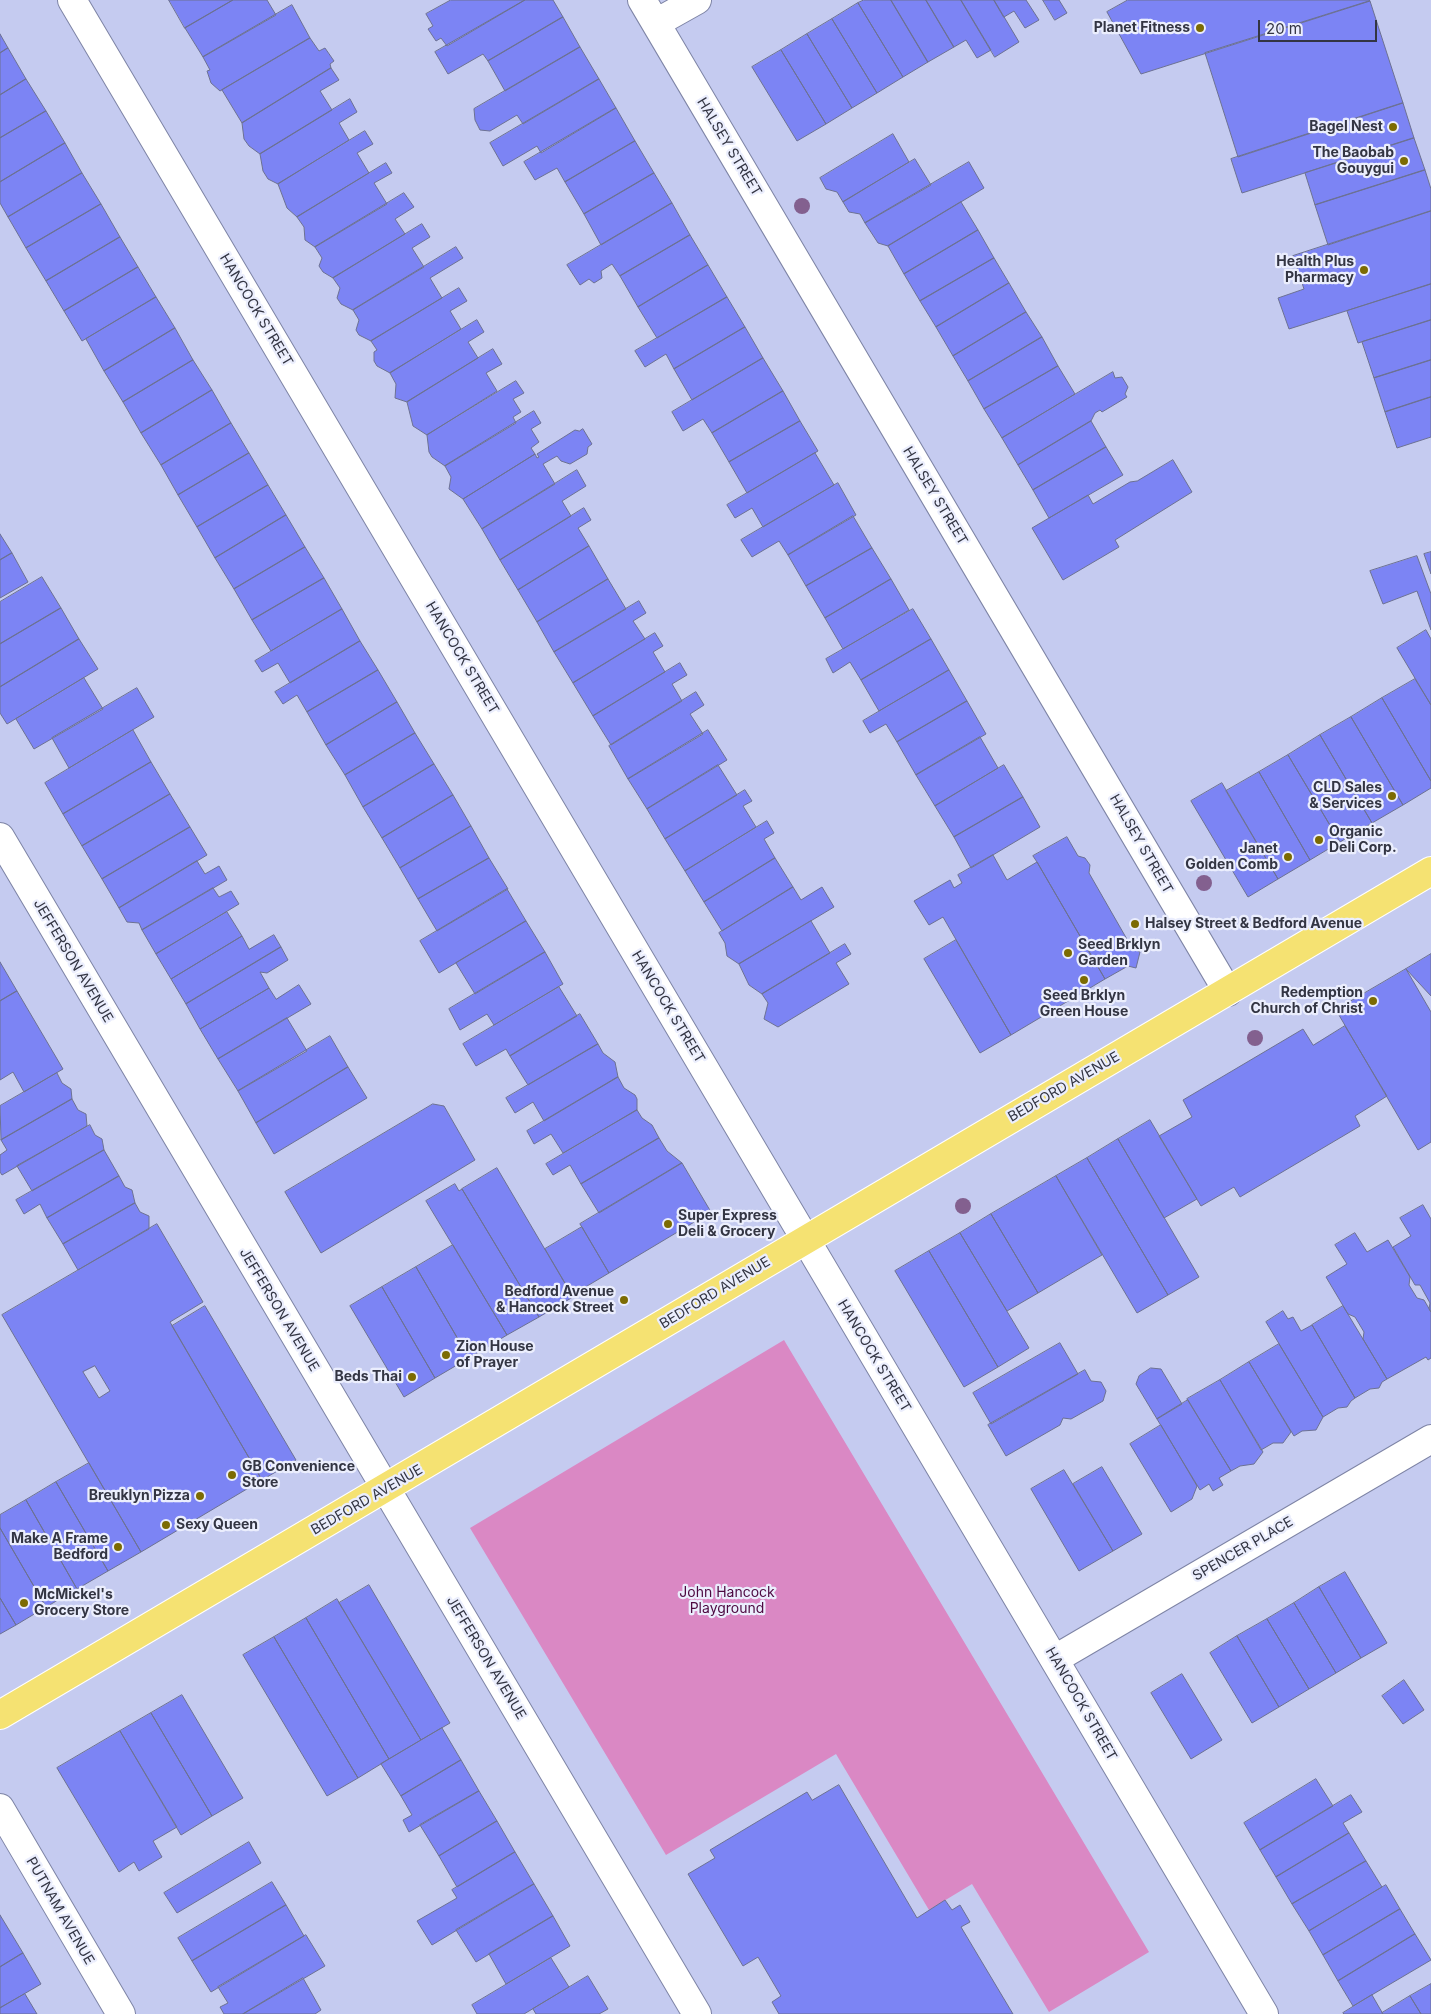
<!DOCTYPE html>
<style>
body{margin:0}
#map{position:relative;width:1431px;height:2014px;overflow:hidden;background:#c5cbf0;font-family:Inter,sans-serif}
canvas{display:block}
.scale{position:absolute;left:1258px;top:20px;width:119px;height:22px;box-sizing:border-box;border:2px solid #333543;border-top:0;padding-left:6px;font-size:15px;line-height:18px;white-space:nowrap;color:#333543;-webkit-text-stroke:4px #ebeefd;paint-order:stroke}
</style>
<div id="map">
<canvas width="1431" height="2014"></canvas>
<div class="scale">20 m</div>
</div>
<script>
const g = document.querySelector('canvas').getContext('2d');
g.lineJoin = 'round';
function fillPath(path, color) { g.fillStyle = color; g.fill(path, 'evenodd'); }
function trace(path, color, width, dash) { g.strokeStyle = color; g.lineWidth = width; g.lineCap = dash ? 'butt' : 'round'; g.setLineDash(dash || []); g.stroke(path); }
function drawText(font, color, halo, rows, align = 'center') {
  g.font = font + ' Inter,sans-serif'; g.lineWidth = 4.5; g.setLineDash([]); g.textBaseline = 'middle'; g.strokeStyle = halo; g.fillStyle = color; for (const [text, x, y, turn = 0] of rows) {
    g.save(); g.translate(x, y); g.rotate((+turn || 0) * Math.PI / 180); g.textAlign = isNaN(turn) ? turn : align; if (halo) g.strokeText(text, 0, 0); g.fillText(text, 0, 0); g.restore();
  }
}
fillPath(new Path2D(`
 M784,1340L1149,1952L1049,2012L972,1884L929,1910L836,1754L666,1855L470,1528Z`), '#da88c4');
const building = new Path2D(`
 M169,0H233L185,28Z
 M233,0H267L276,15L203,57L185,28Z
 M451,0H525L447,46L441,38L436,41L428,29L433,26L426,14Z
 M525,0H553L563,17L488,61L483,54L448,74L435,52Z
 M864,0H891L928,62L903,77L858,3Z
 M891,0H926L954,47L928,62Z
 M926,0H961L991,50L977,58L966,40L954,47Z
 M961,0H994L1019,42L995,57Z
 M994,0H1026L1039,20L1025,28L1014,11L1004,17Z
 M1043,0H1059L1067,13L1055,20Z
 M1128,0H1369L1370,1L1141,74L1107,12Z
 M1370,1L1403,103L1238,157L1205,53Z
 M858,3L903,77L877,93L832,19Z
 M292,5L310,38L220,91L211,83L207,71L210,70L203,57Z
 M563,17L580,47L505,91L488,61Z
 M832,19L877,93L852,108L807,34Z
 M0,34L8,48L0,53Z
 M807,34L852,108L826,124L781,50Z
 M310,38L319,51L325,48L334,61L330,64L331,68L242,123L222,90Z
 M580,47L599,79L523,124L517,115L490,131L480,130L475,120L474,109Z
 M8,48L26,79L0,95V53Z
 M781,50L826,124L797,141L752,67Z
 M331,68L339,80L320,91L332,110L260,154L249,146L244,139L242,123Z
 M26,79L46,111L0,138V95Z
 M599,79L616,108L541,153L537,146L503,166L490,143Z
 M350,99L357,112L339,123L349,140L278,184L268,179L263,171L260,154Z
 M1403,103L1414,138L1242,193L1231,159Z
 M616,108L635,141L565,182L557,168L535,180L524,162Z
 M46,111L65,143L0,182V138Z
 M365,131L373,144L357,153L369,173L297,217L287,208L278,184Z
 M893,134L909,162L843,202L837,192L826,189L820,178Z
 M1414,138L1425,170L1315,205L1305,173Z
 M635,141L654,173L584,214L565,182Z
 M65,143L82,173L8,217L0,203V182Z
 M915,159L931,185L865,223L860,214L849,212L843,202Z
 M969,162L984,188L888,246L878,243L865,223Z
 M386,163L392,173L374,183L387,204L315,247L305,240L304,227L297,217Z
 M1425,170L1431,189V211L1328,245L1315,205Z
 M82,173L101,204L26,248L8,217Z
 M654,173L672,203L601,245L584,214Z
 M404,193L414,207L395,219L405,234L333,278L323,272L319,266L322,258L315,247Z
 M961,202L978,230L904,274L888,246Z
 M672,203L690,235L620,276L612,264L601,271L602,278L594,283L589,279L580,285L567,265Z
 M101,204L120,237L46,281L26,248Z
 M1431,211V284L1289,329L1278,298L1304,289L1293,256Z
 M422,224L430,237L412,248L424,267L353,310L341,304L337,298L340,288L333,278Z
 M978,230L994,258L920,301L904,274Z
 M690,235L708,265L638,307L620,276Z
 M120,237L138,267L64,311L46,281Z
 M456,247L463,258L430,278L442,298L371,341L359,335L356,330L359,320L353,310Z
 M994,258L1009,283L936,327L920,301Z
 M708,265L727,297L657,338L638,307Z
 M138,267L156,297L82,341L64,311Z
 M1009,283L1026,312L953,356L936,327Z
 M1431,284V320L1358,343L1347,311Z
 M459,288L467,301L450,311L461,329L390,373L377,366L374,361V352L377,350L371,341Z
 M156,297L175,328L104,371L86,339Z
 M727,297L745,327L674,369L666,354L645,367L635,351Z
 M1026,312L1042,337L968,381L953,356Z
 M477,320L484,332L468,342L478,358L407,402L395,398L396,384L390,373Z
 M1431,320V360L1374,378L1362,342Z
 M745,327L763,358L692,400L674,369Z
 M175,328L193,360L123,402L104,371Z
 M1042,337L1058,366L984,409L968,381Z
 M493,349L502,364L486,373L497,391L427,435L413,426L407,402Z
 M763,358L783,391L712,433L703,419L683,431L672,412Z
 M193,360L212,390L141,433L123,402Z
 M1431,360V397L1385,412L1374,378Z
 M1058,366L1075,394L1002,438L984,409Z
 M1113,372L1115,378L1122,377L1128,387L1125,394L1127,397L1102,412L1100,410L1095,413L1091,421L1018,465L1002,438Z
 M516,381L524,393L513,399L521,412L513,417L516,423L445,466L432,457L429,452L427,435Z
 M212,390L231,423L161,465L141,433Z
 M783,391L800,421L729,462L712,433Z
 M1431,397V437L1397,448L1385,412Z
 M534,411L541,423L531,429L539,442L531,448L535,454L463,499L449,489L451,477L445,466Z
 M800,421L818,451L747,493L729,462Z
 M1091,421L1106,447L1033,490L1018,465Z
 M231,423L249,453L178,495L161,465Z
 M583,429L592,444L588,447L587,454L570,464L561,461L557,456L543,464L555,484L482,529L463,499L535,454L537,458L539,457L537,454L575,430L579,431Z
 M1106,447L1123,475L1049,518L1033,490Z
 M249,453L268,485L197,527L178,495Z
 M815,453L834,485L763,527L752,508L735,518L727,505Z
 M1173,460L1192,492L1115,540L1119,547L1063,580L1032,528L1088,495L1093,504L1130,482L1137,481Z
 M577,470L586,486L562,501L571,516L500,560L482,529Z
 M838,483L856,515L788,555L779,541L752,557L741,540Z
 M268,485L286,515L215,558L197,527Z
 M584,508L591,520L578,528L589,546L518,590L500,560Z
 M286,515L305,547L234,589L215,558Z
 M853,516L872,548L806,586L788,555Z
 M0,534L12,553L0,560Z
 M589,546L608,579L537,622L518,590Z
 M305,547L324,578L252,620L234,589Z
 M872,548L891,579L825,618L806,586Z
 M1431,552V574L1424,554Z
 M12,553L28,582L0,598V560Z
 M1417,556L1431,594V630L1417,591L1383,604L1370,571Z
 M42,577L61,608L0,644V602Z
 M324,578L342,609L271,651L252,620Z
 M608,579L626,609L554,652L537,622Z
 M891,579L909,610L843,649L825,618Z
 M639,601L646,613L633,621L645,639L573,683L554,652Z
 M61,608L79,639L0,687V644Z
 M342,609L360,641L290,683L278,663L262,672L255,661Z
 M913,609L931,639L861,680L850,662L833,673L826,659Z
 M1426,630L1431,639V705L1397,648Z
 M655,633L663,646L653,652L665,672L593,716L573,683Z
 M79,639L98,669L7,724L0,713V687Z
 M931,639L949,670L879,711L861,680Z
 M360,641L378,670L307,712L297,695L283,704L275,692Z
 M680,663L687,675L672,684L682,701L611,745L593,716Z
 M378,670L397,702L326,745L307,712Z
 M949,670L967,701L897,742L886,724L870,733L863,721Z
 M84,678L103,709L34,749L16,719Z
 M1415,679L1431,705V781L1382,698Z
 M137,688L154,717L69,768L52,738Z
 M696,692L704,705L690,714L703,734L628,779L609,746Z
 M1382,698L1431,781V788L1403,805L1351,717Z
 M967,701L986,734L916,775L897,742Z
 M397,702L415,733L345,775L326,745Z
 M1351,717L1403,805L1372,823L1320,735Z
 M133,730L151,762L63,814L45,783Z
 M708,730L727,760L647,809L628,779Z
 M415,733L434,764L363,807L345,775Z
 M1320,735L1372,823L1340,842L1288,755Z
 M980,737L998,768L935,806L916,775Z
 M1288,755L1340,842L1310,860L1259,772Z
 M151,762L170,794L82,846L63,814Z
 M434,764L453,795L382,838L363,807Z
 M718,765L737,795L665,839L647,809Z
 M1004,765L1023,797L954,837L935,806Z
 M1259,772L1310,860L1278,879L1226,791Z
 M1222,783L1278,879L1248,897L1191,801Z
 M745,790L752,801L743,806L756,827L685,871L665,839Z
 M170,794L190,827L102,879L82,846Z
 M453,795L471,826L400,868L382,838Z
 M1023,797L1040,827L971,868L954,837Z
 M767,821L774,833L764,839L775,858L704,902L685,871Z
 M471,826L489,858L418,899L400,868Z
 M190,827L207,855L119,908L102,879Z
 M1067,837L1078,856L1085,858L1090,865L1089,873L1132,948L1140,952L1136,968L1128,966L1105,979L1037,862L1033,856Z
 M993,855L1007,880L1037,862L1105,979L1011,1035L943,917L929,925L914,901L950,880L954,888L962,883L958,875Z
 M489,858L508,889L437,931L418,899Z
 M775,858L793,887L722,931L704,902Z
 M197,861L205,874L219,866L227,880L142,930L139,923L127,922L119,908Z
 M793,887L801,900L822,887L834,907L739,964L727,956L725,943L719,933Z
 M213,888L219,897L231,891L239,904L156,954L142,930Z
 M507,889L526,921L439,973L420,941Z
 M227,912L242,936L171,979L156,954Z
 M526,921L545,952L475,994L456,963Z
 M811,921L830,953L762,994L749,985L739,964Z
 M274,935L281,947L186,1004L171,979L242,936L249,949Z
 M956,940L1011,1035L980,1053L924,959Z
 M845,944L851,954L836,963L849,984L778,1027L764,1019L768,1003L762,994Z
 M281,947L288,960L267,973L260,972L269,988L200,1029L186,1004Z
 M545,952L563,984L494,1025L487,1014L460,1030L449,1009Z
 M1431,954V996L1406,969Z
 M0,962L17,991L0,1001Z
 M1406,969L1431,1012V1142L1418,1150L1336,1010Z
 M299,985L311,1004L218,1059L200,1029L269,988L276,999Z
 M559,987L577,1016L510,1056L506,1049L476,1066L463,1044Z
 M17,991L63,1069L24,1092L13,1072L0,1080V1001Z
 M580,1014L598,1044L528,1085L510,1056Z
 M287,1018L307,1051L238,1091L218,1059Z
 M1345,1026L1387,1096L1355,1116L1360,1126L1240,1197L1234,1187L1201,1206L1159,1136L1192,1117L1183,1100L1303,1029L1313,1045Z
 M330,1036L348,1067L256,1123L238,1091Z
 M598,1044L603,1053L615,1062L618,1077L544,1121L533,1102L515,1113L506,1098Z
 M348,1067L367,1098L274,1154L256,1123Z
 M57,1073L62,1083L71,1089L72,1099L1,1140L0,1106Z
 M618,1077L624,1088L635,1095L637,1099V1110L563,1153L551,1134L534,1144L527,1131Z
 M72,1099L78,1110L86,1114L87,1126L2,1175L0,1172V1155L7,1150L1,1140Z
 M433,1104L444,1106L475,1160L321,1253L285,1192Z
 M637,1110L642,1118L652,1125L659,1138L581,1184L570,1165L553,1175L546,1164Z
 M1150,1120L1197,1199L1164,1218L1118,1139Z
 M90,1125L95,1135L102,1139L104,1150L32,1191L17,1166Z
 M659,1138L667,1151L682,1163L599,1213L581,1184Z
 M1118,1139L1199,1277L1168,1295L1087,1158Z
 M104,1150L119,1176L47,1218L40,1204L24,1214L16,1200Z
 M1087,1158L1168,1295L1137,1313L1056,1176Z
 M682,1163L711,1212L609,1273L580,1224Z
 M497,1168L573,1297L539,1317L462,1189Z
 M119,1176L125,1187L132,1190L135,1203L63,1244L47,1218Z
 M1056,1176L1102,1255L1038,1293L991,1214Z
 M455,1184L459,1191L462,1189L539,1317L507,1335L426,1201Z
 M135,1203L140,1212L149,1216V1229L78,1270L63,1244Z
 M1423,1205L1431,1219V1312L1429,1309L1430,1303L1420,1285H1415L1393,1247L1411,1236L1400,1218Z
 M991,1214L1038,1293L1007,1311L960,1233Z
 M157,1224L203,1302L170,1322L262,1480L141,1552L2,1315ZM95,1366L110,1391L99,1398L83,1372Z
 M582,1227L609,1273L572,1295L545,1249Z
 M960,1233L1029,1348L998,1367L929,1251Z
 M1355,1233L1367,1252L1388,1240L1410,1277L1409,1285L1417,1298L1424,1300L1431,1312V1358L1428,1360L1426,1357L1387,1379L1363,1339L1364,1332L1355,1317L1348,1314L1326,1277L1347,1264L1335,1245Z
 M453,1245L507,1335L469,1358L416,1267Z
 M929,1251L998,1367L964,1387L895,1271Z
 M416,1267L469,1358L435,1378L382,1287Z
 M382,1287L435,1378L404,1397L350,1306Z
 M205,1306L296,1460L262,1480L172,1326Z
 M1343,1306L1387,1379L1382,1382L1379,1388L1370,1389L1355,1398L1312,1325Z
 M1283,1311L1288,1319L1293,1317L1301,1331L1312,1325L1355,1398L1351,1401L1347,1407L1338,1408L1323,1417L1266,1322Z
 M1060,1343L1078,1374L991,1424L973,1393Z
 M1279,1344L1323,1417L1316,1430L1302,1431L1294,1436L1249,1362Z
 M1249,1362L1291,1432L1283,1443H1273L1261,1450L1220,1380Z
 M1151,1368L1161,1369L1182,1404L1157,1419L1136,1384L1139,1376Z
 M1085,1370L1091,1381L1101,1382L1106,1391L1103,1401L1071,1419L1063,1418L1060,1425L1006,1456L988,1425Z
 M1220,1380L1263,1452L1254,1464L1240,1466L1231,1471L1187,1399Z
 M1188,1400L1231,1471L1219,1478L1223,1485L1213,1491L1209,1484L1200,1490L1157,1419Z
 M1161,1425L1197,1486L1192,1499L1171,1512L1130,1444Z
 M89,1463L141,1552L108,1571L56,1482Z
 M1102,1467L1142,1534L1113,1551L1073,1484Z
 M1064,1470L1113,1551L1079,1571L1031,1489Z
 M56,1482L108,1571L77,1589L26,1500Z
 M26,1500L77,1589L46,1607L0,1528V1515Z
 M0,1528L46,1607L16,1625L0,1598Z
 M1345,1572L1387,1643L1361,1658L1319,1587Z
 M369,1585L450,1723L421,1740L339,1603Z
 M1319,1587L1361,1658L1336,1673L1294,1603Z
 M0,1598L16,1625L0,1634Z
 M337,1599L421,1740L389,1759L306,1618Z
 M1294,1603L1336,1673L1309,1689L1267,1619Z
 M306,1618L389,1759L358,1778L274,1637Z
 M1267,1619L1309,1689L1279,1707L1237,1636Z
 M1237,1636L1279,1707L1252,1723L1210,1653Z
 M274,1637L358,1778L327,1796L243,1655Z
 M1182,1674L1222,1740L1191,1759L1151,1693Z
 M1404,1680L1424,1710L1403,1724L1382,1696Z
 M182,1695L243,1798L212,1816L151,1713Z
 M151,1713L212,1816L181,1835L120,1731Z
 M442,1728L461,1760L401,1796L381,1764Z
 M120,1731L177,1827L153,1841L162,1857L139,1871L134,1862L119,1872L57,1768Z
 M461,1760L479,1791L409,1832L403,1820L412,1815L401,1796Z
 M1316,1779L1333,1806L1260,1850L1244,1823Z
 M839,1785L917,1918L945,1900L952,1910L960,1905L970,1922L961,1927L1013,2014H779L772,2002L781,1996L758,1957L743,1966L688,1874L715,1858L710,1850L807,1792L812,1800Z
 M479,1791L497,1821L439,1856L420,1825Z
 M1351,1795L1362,1812L1343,1823L1349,1833L1276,1877L1260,1850Z
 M497,1821L515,1852L457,1887L439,1856Z
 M1349,1833L1366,1861L1292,1904L1276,1877Z
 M249,1842L261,1863L177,1913L164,1893Z
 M515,1852L534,1884L432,1945L417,1921L457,1898L452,1890Z
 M1366,1861L1382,1887L1309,1931L1292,1904Z
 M272,1882L286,1905L192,1961L178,1938Z
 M534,1884L553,1916L476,1962L456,1930Z
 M1386,1885L1400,1909L1323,1955L1309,1931Z
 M286,1905L304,1936L211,1992L192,1961Z
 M1400,1909L1415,1934L1338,1981L1323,1955Z
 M0,1915L23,1953L0,1967Z
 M553,1916L570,1946L506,1984L489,1954Z
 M1415,1934L1431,1960L1353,2006L1338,1981Z
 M306,1935L325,1966L243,2014H224L220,2007L228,2003L218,1987Z
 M23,1953L41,1984L0,2008V1967Z
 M551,1958L569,1987L524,2014H477L472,2005Z
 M588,1976L608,2009L599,2014H536L533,2009Z
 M303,1978L321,2010L315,2014H243Z
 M1431,1984V2014H1421L1410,1996Z
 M25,1994L37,2014H0V2008Z
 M1372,1995L1383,2014H1344L1343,2013Z
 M1410,1996L1421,2014H1383L1382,2013Z`);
fillPath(building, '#7c84f4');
trace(building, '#6c7192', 1);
const minor = new Path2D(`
 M72,0L1264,2014
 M642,0L1228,992
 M656,23L697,0
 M0,837L697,2014
 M1055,1659L1431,1439
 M0,1808L121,2014`);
const major = new Path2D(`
 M0,1715L1431,871`);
trace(minor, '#7e84a5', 30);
trace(major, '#fff', 30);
trace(minor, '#fff', 28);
trace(major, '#f5e272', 28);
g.fillStyle = '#83608f';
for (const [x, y] of [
 [802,206],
 [1204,883],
 [1255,1038],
 [963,1206]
]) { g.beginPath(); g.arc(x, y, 8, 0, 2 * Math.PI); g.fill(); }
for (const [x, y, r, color] of [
 [1200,28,5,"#7c6b03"],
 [1393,127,5,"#7c6b03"],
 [1404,161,5,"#7c6b03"],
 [1364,270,5,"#7c6b03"],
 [1392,796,5,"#7c6b03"],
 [1319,840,5,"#7c6b03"],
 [1288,857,5,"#7c6b03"],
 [1135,924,5,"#7c6b03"],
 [1068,953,5,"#7c6b03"],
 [1084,980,5,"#7c6b03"],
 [1373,1001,5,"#7c6b03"],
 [668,1224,5,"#7c6b03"],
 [624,1300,5,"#7c6b03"],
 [446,1355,5,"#7c6b03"],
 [412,1377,5,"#7c6b03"],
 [232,1475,5,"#7c6b03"],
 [200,1496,5,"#7c6b03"],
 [166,1525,5,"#7c6b03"],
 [118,1547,5,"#7c6b03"],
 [24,1603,5,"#7c6b03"]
]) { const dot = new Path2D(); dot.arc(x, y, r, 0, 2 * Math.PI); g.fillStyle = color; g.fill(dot); trace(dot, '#ebeefd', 2); }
drawText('bold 14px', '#333543', '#ebeefd', [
 ["Planet Fitness",1190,28],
 ["Bagel Nest",1383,127],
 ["The Baobab",1394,153],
 ["Gouygui",1394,169],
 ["Health Plus",1354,262],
 ["Pharmacy",1354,278],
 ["CLD Sales",1382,788],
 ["& Services",1382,804],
 ["Organic",1329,832,"left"],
 ["Deli Corp.",1329,848,"left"],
 ["Janet",1278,849],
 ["Golden Comb",1278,865],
 ["Halsey Street & Bedford Avenue",1145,924,"left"],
 ["Seed Brklyn",1078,945,"left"],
 ["Garden",1078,961,"left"],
 ["Redemption",1363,993],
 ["Church of Christ",1363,1009],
 ["Seed Brklyn",1084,996,"center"],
 ["Green House",1084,1012,"center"],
 ["Super Express",678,1216,"left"],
 ["Deli & Grocery",678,1232,"left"],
 ["Bedford Avenue",614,1292],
 ["& Hancock Street",614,1308],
 ["Zion House",456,1347,"left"],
 ["of Prayer",456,1363,"left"],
 ["Beds Thai",402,1377],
 ["GB Convenience",242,1467,"left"],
 ["Store",242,1483,"left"],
 ["Breuklyn Pizza",190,1496],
 ["Sexy Queen",176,1525,"left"],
 ["Make A Frame",108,1539],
 ["Bedford",108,1555],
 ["McMickel's",34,1595,"left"],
 ["Grocery Store",34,1611,"left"]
], 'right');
drawText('14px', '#333543', '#ebeefd', [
 ["HALSEY STREET",729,147,59],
 ["HANCOCK STREET",256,310,59],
 ["HALSEY STREET",935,496,59],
 ["HANCOCK STREET",462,658,59],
 ["HALSEY STREET",1141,844,60],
 ["JEFFERSON AVENUE",73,961,59],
 ["HANCOCK STREET",668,1007,59],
 ["BEDFORD AVENUE",1064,1087,-30],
 ["BEDFORD AVENUE",715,1293,-31],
 ["JEFFERSON AVENUE",279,1310,59],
 ["HANCOCK STREET",874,1356,59],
 ["BEDFORD AVENUE",367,1500,-30],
 ["SPENCER PLACE",1243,1549,-30],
 ["JEFFERSON AVENUE",486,1658,59],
 ["HANCOCK STREET",1081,1704,60],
 ["PUTNAM AVENUE",60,1911,60]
]);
drawText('14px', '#4d0840', '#ebeefd', [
 ["John Hancock",727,1593],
 ["Playground",727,1609]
]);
</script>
